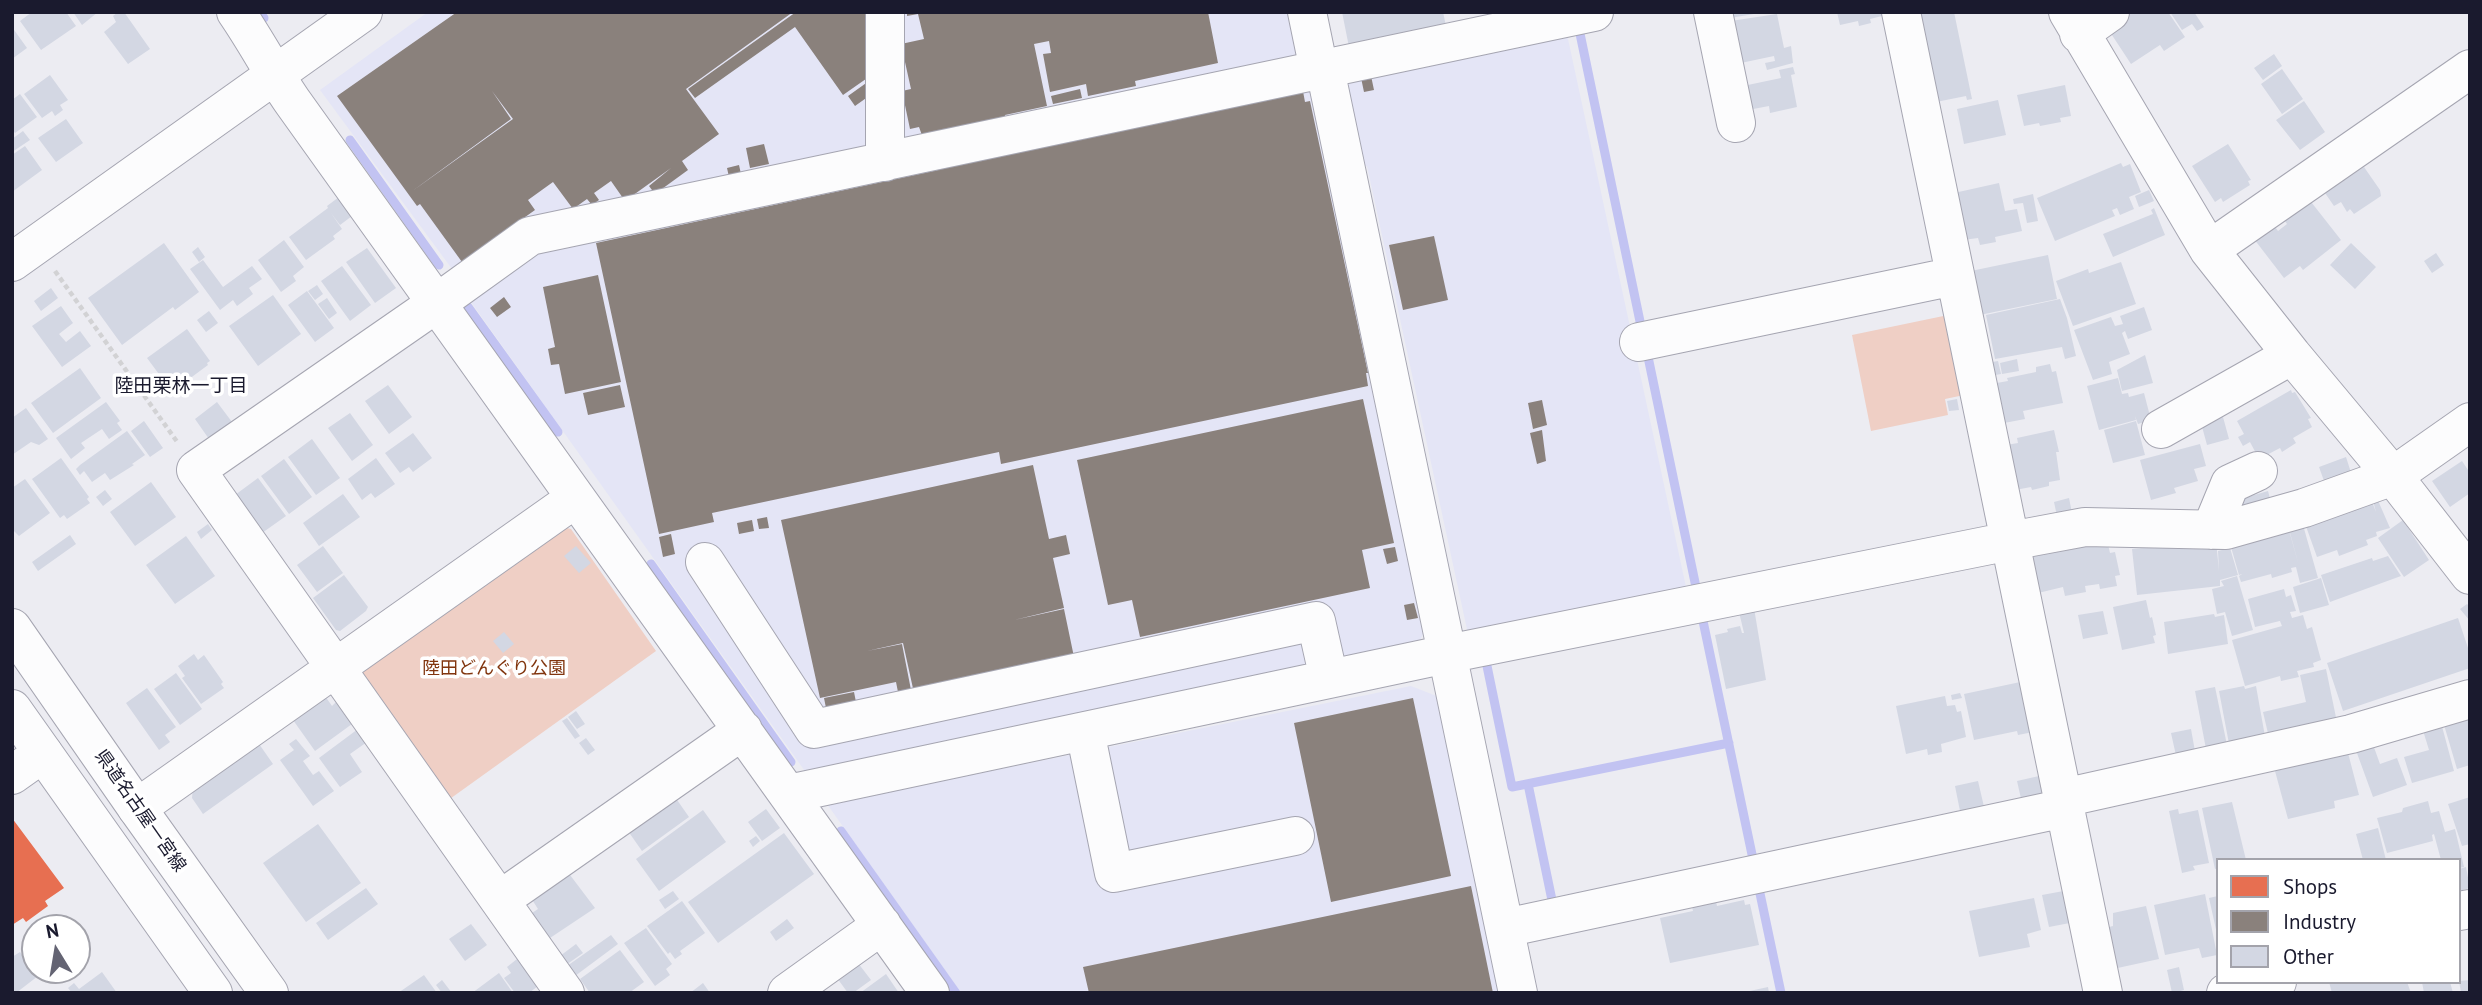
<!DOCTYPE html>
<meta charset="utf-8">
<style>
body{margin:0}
#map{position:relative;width:2482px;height:1005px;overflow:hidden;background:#ececf2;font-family:"PT Sans",sans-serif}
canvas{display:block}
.frame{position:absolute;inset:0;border:14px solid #1a1a2e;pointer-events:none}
.legend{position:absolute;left:2216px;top:858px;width:245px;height:126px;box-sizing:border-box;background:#fff;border:2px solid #a3a3ab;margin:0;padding:9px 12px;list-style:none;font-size:21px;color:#1a1a2e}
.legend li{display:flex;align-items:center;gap:14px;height:35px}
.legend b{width:35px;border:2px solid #a3a3ab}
.north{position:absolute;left:21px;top:914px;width:70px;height:70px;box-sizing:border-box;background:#fff;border:2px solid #a3a3ab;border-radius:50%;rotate:349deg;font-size:19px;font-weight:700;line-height:28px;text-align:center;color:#1a1a2e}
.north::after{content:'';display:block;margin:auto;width:24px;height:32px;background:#646473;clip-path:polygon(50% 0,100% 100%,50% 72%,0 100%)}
</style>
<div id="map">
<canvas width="2482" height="1005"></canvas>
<div class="frame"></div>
<ul class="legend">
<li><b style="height:19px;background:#e76f51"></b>Shops</li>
<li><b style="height:19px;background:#8a817c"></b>Industry</li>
<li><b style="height:19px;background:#d3d7e3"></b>Other</li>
</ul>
<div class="north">N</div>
</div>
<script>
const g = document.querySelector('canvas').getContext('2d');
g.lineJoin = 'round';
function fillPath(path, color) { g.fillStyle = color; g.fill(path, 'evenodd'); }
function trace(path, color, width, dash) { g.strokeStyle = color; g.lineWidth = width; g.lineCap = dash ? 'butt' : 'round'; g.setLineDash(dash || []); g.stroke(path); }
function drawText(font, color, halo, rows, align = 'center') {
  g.font = font + ' "PT Sans","Noto Sans JP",sans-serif'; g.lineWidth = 7; g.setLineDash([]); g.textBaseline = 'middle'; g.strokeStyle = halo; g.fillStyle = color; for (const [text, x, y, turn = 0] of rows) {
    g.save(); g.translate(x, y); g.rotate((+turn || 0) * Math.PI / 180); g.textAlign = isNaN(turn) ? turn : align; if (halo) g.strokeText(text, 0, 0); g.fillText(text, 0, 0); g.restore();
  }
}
fillPath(new Path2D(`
 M428,12H877V153L455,273L320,90Z
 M897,12H1295L1303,51L1296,63L899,147Z
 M1565,25L1686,587L1468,634L1367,166L1357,167L1339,82Z
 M1317,89L1428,623L1416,649L807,774L466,295L533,248Z
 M1411,686L1439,697L1499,993H961L827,804Z`), '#e4e5f6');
fillPath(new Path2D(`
 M1953,314L1969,394L1945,399L1948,415L1871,431L1852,335Z
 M559,526L571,529L656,651L447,801L361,677L363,664Z`), '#efcfc5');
fillPath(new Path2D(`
 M12,818L64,888L45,901L48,906L26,922L23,918L12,925Z`), '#e76f51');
fillPath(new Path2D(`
 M457,12H793L686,89L719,134L682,161L688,170L655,194L649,186L671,168L625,201L611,181L594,193L599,200L592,205L587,199L573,209L553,182L528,200L535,210L462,262L420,204L417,206L337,96ZM492,91L513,119L411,192L511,119Z
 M796,12H874L873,74L843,95L795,27L695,98L688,89Z
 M907,12H1208L1218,63L1135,81L1136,86L1088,96L1086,84L1050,92L1043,54L1051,53L1049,41L1034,44L1047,106L1005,115L1006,120L923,138L919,127L910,129L902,91L911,89L901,44L924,39L918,14L907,16Z
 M1370,71L1374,90L1364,92L1360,73Z
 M869,81L876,91L855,106L848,96Z
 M1302,86L1305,102L1310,101L1368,373H1366L1368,386L1001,464L999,452L712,513L714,522L659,534L596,243L938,170L937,164Z
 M1080,89L1082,98L1053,104L1051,96Z
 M764,144L769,164L750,168L746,148Z
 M739,165L741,174L729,177L727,168Z
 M1434,236L1448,300L1403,310L1389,245Z
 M598,275L621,382L565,394L559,364L551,365L548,349L555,347L543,287Z
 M504,297L511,307L497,317L490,308Z
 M620,385L625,407L588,415L583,393Z
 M1363,399L1394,543L1362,550L1370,588L1140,637L1132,600L1108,605L1077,460Z
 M1542,400L1547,425L1533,429L1528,403Z
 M1542,430L1546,461L1537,464L1530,433Z
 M1033,465L1049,539L1066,535L1070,554L1053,558L1064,608L1014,620L1064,609L1074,657L914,693L903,643L867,651L902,644L911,690L898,692L896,682L820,698L781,520Z
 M767,517L769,528L759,529L757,519Z
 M752,520L754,531L739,534L737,523Z
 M671,534L675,554L663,557L659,537Z
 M1395,547L1398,561L1387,564L1383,549Z
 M1414,603L1418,618L1407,620L1404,605Z
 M854,692L856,702L826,708L824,698Z
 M1413,698L1451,876L1331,902L1294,723Z
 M1471,886L1493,993H1089L1083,967Z`), '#8a817c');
trace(new Path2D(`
 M260,12L264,18
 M1578,24L1642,331
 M350,140L439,265
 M468,307L558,432
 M1647,352L1697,592
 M651,564L791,762
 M1703,621L1754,864
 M1487,666L1512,787L1729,743
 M1528,784L1553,905
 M841,831L956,993
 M1758,884L1781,993`), '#c2c3f2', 9);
fillPath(new Path2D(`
 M32,12H66L76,26L41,50L20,21Z
 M73,12H98L82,25Z
 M118,12H124L150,49L128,64L104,32L116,22L113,16Z
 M1342,12H1443L1446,26L1349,47Z
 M1729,12H1753L1754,14L1730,18Z
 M1837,12H1885L1886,15L1870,19L1871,23L1859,26L1858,21L1840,25Z
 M1921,12H1954L1972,99L1967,100L1966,96L1931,103L1913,14Z
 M2132,12H2168L2185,37L2164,51L2160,45L2131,64L2108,29Z
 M2170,12H2194L2204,27L2197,31L2192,24L2182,30Z
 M1777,14L1784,48L1791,46L1793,63L1767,70L1765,63L1775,61L1774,56L1736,64L1724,22Z
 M12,27L27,48L12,59Z
 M2274,54L2282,66L2263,80L2254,68Z
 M1793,67L1795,74L1791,75L1797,107L1770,113L1769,106L1748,110L1743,86L1781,78L1779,70Z
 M2282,69L2303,99L2282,114L2261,84Z
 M50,75L68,100L60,105L63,110L55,116L52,111L42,118L24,94Z
 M2065,85L2071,116L2060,118L2061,122L2040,126L2039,123L2024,126L2017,95Z
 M20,94L37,117L15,133L12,129V100Z
 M1998,100L2006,135L1964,144L1957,109Z
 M2304,101L2325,132L2300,150L2276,120Z
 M66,119L83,143L56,162L38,138Z
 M23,131L30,140L12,152V139Z
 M2228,144L2251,180L2248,181L2250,185L2223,202L2221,198L2215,202L2192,166Z
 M25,146L42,170L12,192V155Z
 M2121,163L2123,167L2130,164L2141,192L2129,197L2134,209L2120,215L2117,208L2112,210L2115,216L2055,241L2037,198Z
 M2364,167L2380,190L2381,196L2354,214L2350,209L2347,212L2341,202L2334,206L2325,193Z
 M1999,183L2005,211L2017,209L2022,231L1995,237L1996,242L1980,245L1978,238L1963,240L1954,193Z
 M2149,190L2154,201L2139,207L2135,196Z
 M2033,194L2038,221L2027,223L2023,203L2014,204L2013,199Z
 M339,197L352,216L340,225L331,213L342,229L333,236L335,239L306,260L289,237L328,208L327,206Z
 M2308,198L2341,240L2303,270L2300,266L2284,278L2254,239L2273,224L2278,231L2287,224L2283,218Z
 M2154,208L2165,235L2113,257L2103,234L2153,214L2151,210Z
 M284,240L304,267L293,276L296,281L281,292L258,260Z
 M164,243L199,292L175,310L173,307L122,345L88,298Z
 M2351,243L2376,267L2355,289L2330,265Z
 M198,247L205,257L199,262L192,252Z
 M367,248L396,288L375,303L346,262Z
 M2436,253L2444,265L2432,273L2424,261Z
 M2048,255L2057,299L1975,316L1966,272Z
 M203,260L223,287L252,266L262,279L249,288L253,294L237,306L233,300L220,310L190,269Z
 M2121,262L2136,304L2073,326L2056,281L2088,269L2089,273Z
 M342,266L371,305L350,321L321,281Z
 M317,285L323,294L315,300L308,291Z
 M51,288L58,298L41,311L34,301Z
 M307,291L334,328L315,342L288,305Z
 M273,295L301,334L258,366L229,326Z
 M327,298L337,313L329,319L318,304Z
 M2060,299L2067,318L2076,356L2065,359L2062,347L1995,359L1986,315Z
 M61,306L73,323L59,334L66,342L80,331L91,346L62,367L32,326Z
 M2144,307L2152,330L2128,339L2125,331L2122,333L2130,354L2109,362L2112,374L2093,380L2074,330L2111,317L2115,326L2123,324L2120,316Z
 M209,311L218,323L206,332L197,320Z
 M187,329L210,361L207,363L208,365L181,385L180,383L170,389L147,358Z
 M2145,355L2153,383L2122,391L2117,370Z
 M2017,359L2019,371L2002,374L2000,363Z
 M1998,361L2001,374L1990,376L1987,363Z
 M2050,364L2052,372L2056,371L2063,403L2023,411L2025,419L1999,424L1991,384L2008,381L2007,378L2036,372V367Z
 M80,368L101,398L53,433L31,403Z
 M2118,378L2122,394L2128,393L2129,397L2144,393L2151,420L2138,424L2135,416L2136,420L2099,430L2087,386Z
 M388,385L412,417L389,434L365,401Z
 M2291,390L2292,393L2295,392L2311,418L2308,419L2312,427L2293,438L2296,443L2282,452L2280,448L2259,459L2250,442L2243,446L2238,437L2244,434L2237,421Z
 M1957,399L1959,410L1949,411L1947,401Z
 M106,402L120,421L117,423L122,430L109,439L102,429L81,443L85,448L71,459L56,438Z
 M217,402L232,422L209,439L195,419Z
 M26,408L48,439L39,445L31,442L12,455V418Z
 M350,413L373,445L352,461L328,428Z
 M2223,417L2229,439L2207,445L2201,423Z
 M144,421L163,448L150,457L131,431Z
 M2136,421L2145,455L2113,463L2104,430Z
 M2054,430L2059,452H2056L2060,480L2049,482V486L2032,490L2031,487L2015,490L2006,445L2018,443L2017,438Z
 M127,431L145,455L132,464L134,465L110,480L105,473L92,482L84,471L80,475L76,469L80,465Z
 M413,433L432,458L413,472L409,467L400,473L385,453Z
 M312,439L340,478L316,495L288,457Z
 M2200,444L2206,466L2194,469L2198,481L2174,488L2176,493L2151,500L2140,460Z
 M2346,457L2354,482L2328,492L2319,467Z
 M61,458L89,497L87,499L90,503L67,519L64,515L60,518L32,479Z
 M376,458L395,484L375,498L371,493L362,500L348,479Z
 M284,459L312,497L289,514L261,476Z
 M2462,461L2470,473V493L2450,507L2432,481Z
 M258,478L286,516L262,533L235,495Z
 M25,479L50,513L19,536L12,529V488Z
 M151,482L176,517L135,546L110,512Z
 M105,490L112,499L103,506L96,497Z
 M2268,491L2273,510L2242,519L2237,500Z
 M343,494L360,517L319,546L303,523Z
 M2369,494L2376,512L2372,497L2376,496L2390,528L2376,532L2377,536L2366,540L2368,545L2339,556L2337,550L2317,557L2303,518Z
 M2069,498L2073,518L2058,521L2054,502Z
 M2403,520L2429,560L2404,577L2378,538Z
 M2287,523L2299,566L2289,529L2303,525L2318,578L2300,583L2296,567L2291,568L2292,572L2272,578L2271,574L2241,582L2239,576L2242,574L2239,575L2229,540Z
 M208,524L212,530L201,539L197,532Z
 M70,535L76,544L38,571L32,562Z
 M186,536L215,576L175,604L146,565Z
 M2107,540L2110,553L2115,552L2120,575L2115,576L2117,586L2100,589L2099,584L2085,586L2086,592L2065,596L2063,587L2034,594L2027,557Z
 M2216,541L2219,571L2218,551L2230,548L2238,575L2220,580V578V586L2137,595L2132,549Z
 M323,546L343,573L317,592L297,565Z
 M576,546L591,563L579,573L564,556Z
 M2388,556L2401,576L2330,602L2321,575L2372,558L2373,561Z
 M344,575L368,607L366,611L340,631L336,630L313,598Z
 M2237,576L2253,630L2232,636L2225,612L2217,614L2212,589L2224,586L2221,581Z
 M2321,578L2329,605L2300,613L2293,587Z
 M2284,589L2286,597L2291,595L2296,611L2290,612L2292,618L2303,615L2307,629L2312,627L2321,660L2313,663L2314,667L2297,671L2299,677L2281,681L2280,676L2245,686L2232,640L2282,626L2280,621L2288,619L2255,627L2248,599Z
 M2146,600L2150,618L2152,617L2156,635L2153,636L2155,643L2122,650L2113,607Z
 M2467,604L2470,607V621L2460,609Z
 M1754,608L1766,680L1726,689L1715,635L1728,632L1727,629L1740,626L1742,633H1744L1739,612Z
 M2103,611L2108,634L2083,639L2078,615Z
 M2214,614L2215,617L2224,615L2228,644L2168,654L2164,622Z
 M2458,618L2470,654V668L2343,711L2327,663Z
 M504,632L514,644L503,653L493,641Z
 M194,654L198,660L204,655L223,682L221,684L224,688L201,704L182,678L185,676L178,666Z
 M2326,669L2338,727L2270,742L2263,712L2306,702L2300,675Z
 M176,673L202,709L180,725L154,689Z
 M2025,681L2033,732L2018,735L2017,731L1974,740L1964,694Z
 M2244,686L2245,689L2256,686L2266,742L2230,749L2219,691Z
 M2215,687L2227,745L2206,749L2195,691Z
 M147,688L176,727L165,735L170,742L159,750L126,703Z
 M1960,693L1962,698L1952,700L1951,695Z
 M325,696L332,706L336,702L352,724L315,751L293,720Z
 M1945,696L1947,706L1955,705L1957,712L1961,711L1966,737L1941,744L1942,752L1928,755L1927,749L1906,754L1896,706Z
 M576,711L585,724L577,729L568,717Z
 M2467,711L2470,720V765L2457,769L2442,718Z
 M567,718L580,736L575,739L562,721Z
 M2440,719L2454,771L2412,783L2404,757L2429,750L2421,724Z
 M358,729L367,742L350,754L362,772L340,787L319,758Z
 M2191,729L2196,757L2177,760L2171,733Z
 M586,738L595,750L588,755L579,743Z
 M296,739L310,756L303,761L313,775L319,771L334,791L313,806L280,760L294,750L289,744Z
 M2371,739L2380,764L2397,758L2407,785L2373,797L2354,745Z
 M257,741L273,764L203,814L192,798L193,787Z
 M2348,753L2359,795L2334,801L2335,808L2288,819L2275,771Z
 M2039,776L2043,799L2022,803L2017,781Z
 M1978,781L1985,811L1961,816L1955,786Z
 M675,797L689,817L642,851L628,831Z
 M2470,797V844L2462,846L2448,804Z
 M2428,801L2431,813L2439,811L2445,832L2455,829L2464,867L2459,868V860H2441L2434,834L2432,835L2433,841L2387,853L2377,818L2402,812L2403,808Z
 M2232,802L2246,860H2218V868L2215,869L2202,808Z
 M766,809L780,828L762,841L748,822Z
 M2178,809L2179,814L2198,810L2209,863L2193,866L2195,870L2182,873L2169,811Z
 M703,810L726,842L659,891L636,859Z
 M318,824L361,883L306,922L263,863Z
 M2378,828L2386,860H2363L2356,834Z
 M784,833L814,874L718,943L688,902Z
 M756,836L760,841L753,847L749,841Z
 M2466,867L2470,888L2459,891V869Z
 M567,871L595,908L550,938L532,913L538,909L531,898Z
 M366,888L378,904L328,940L316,923Z
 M2069,890L2075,922L2049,927L2042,895Z
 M673,891L679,899L665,909L659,900Z
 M2205,894L2217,955L2202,958L2199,948L2165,955L2154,905Z
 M2218,896V934H2217L2209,898Z
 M1715,897L1717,906L1744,900L1745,905L1750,904L1759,945L1670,963L1660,918L1693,911L1691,902Z
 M2034,898L2041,930L2027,934L2030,947L1979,957L1969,911Z
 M682,901L705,933L680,951L682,954L675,959L670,952L668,954L647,926Z
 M2146,906L2159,959L2113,969L2105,928L2113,926V913Z
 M787,919L794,928L776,941L770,932Z
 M471,924L487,945L465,961L449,939Z
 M646,928L672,964L666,969L670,975L655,986L624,943Z
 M611,935L618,944L575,976L567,966Z
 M576,944L583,953L566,965L560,956Z
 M620,950L644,982L629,993H590L580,979Z
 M20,952L38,976L16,993H12V957Z
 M517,959L538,986L529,993H515L504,978L511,973L507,967Z
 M858,963L871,980L853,993H848L837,978Z
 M2179,967L2184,990L2172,993L2167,970Z
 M102,972L117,993H72L68,988L74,983L79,989Z
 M499,973L513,993H472Z
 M886,974L899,993H860Z
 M424,975L437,993H398Z
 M442,980L452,993H442L436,985Z
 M2470,980V993H2461L2459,981Z
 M2329,982H2407L2411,993H2332Z
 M2422,982H2450L2453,993H2424Z
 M703,983L710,993H690Z
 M1768,987L1769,993H1745V992Z`), '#d3d7e3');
const minor = new Path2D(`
 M236,12C256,41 272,72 292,101L930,993
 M885,12V162
 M1307,12L1319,70
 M1713,12L1736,123
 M1901,12L2103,993
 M2068,12L2209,250L2292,355L2393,476L2470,575
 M2079,34L2110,12
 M1325,69L1518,993
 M2209,250L2470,69
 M12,262L363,12
 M1639,342L1955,276
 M2161,429L2292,355
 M2211,530L2230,484L2258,471
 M705,562L814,729L1316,621L1329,679
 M1085,731L1114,873L1295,836
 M12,775L43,753
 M788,794L1447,654L2010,541L2085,527L2226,530L2304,508L2393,476L2470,422
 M2063,798L2351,734L2470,699
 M137,808L576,498
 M500,900L743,730
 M2459,911L2470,909
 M1505,928L2065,808
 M565,993L196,470L437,303L530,236L1594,12
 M787,993L882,925
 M2226,993L2277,982`);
const major = new Path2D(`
 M12,628L137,808L269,993
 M12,709L213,993`);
trace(minor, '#a5a5b1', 40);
trace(major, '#a5a5b1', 40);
trace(new Path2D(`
 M55,271L178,443`), '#d2d2d4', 4.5, [5, 3.5]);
trace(minor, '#fcfcfd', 38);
trace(major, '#fcfcfd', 38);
drawText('18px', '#81350e', '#fff', [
 ["陸田どんぐり公園",494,669]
]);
drawText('18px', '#1a1a2e', '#fff', [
 ["県道名古屋一宮線",140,811,55]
]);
drawText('19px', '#1a1a2e', '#fff', [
 ["陸田栗林一丁目",181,387]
]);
</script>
